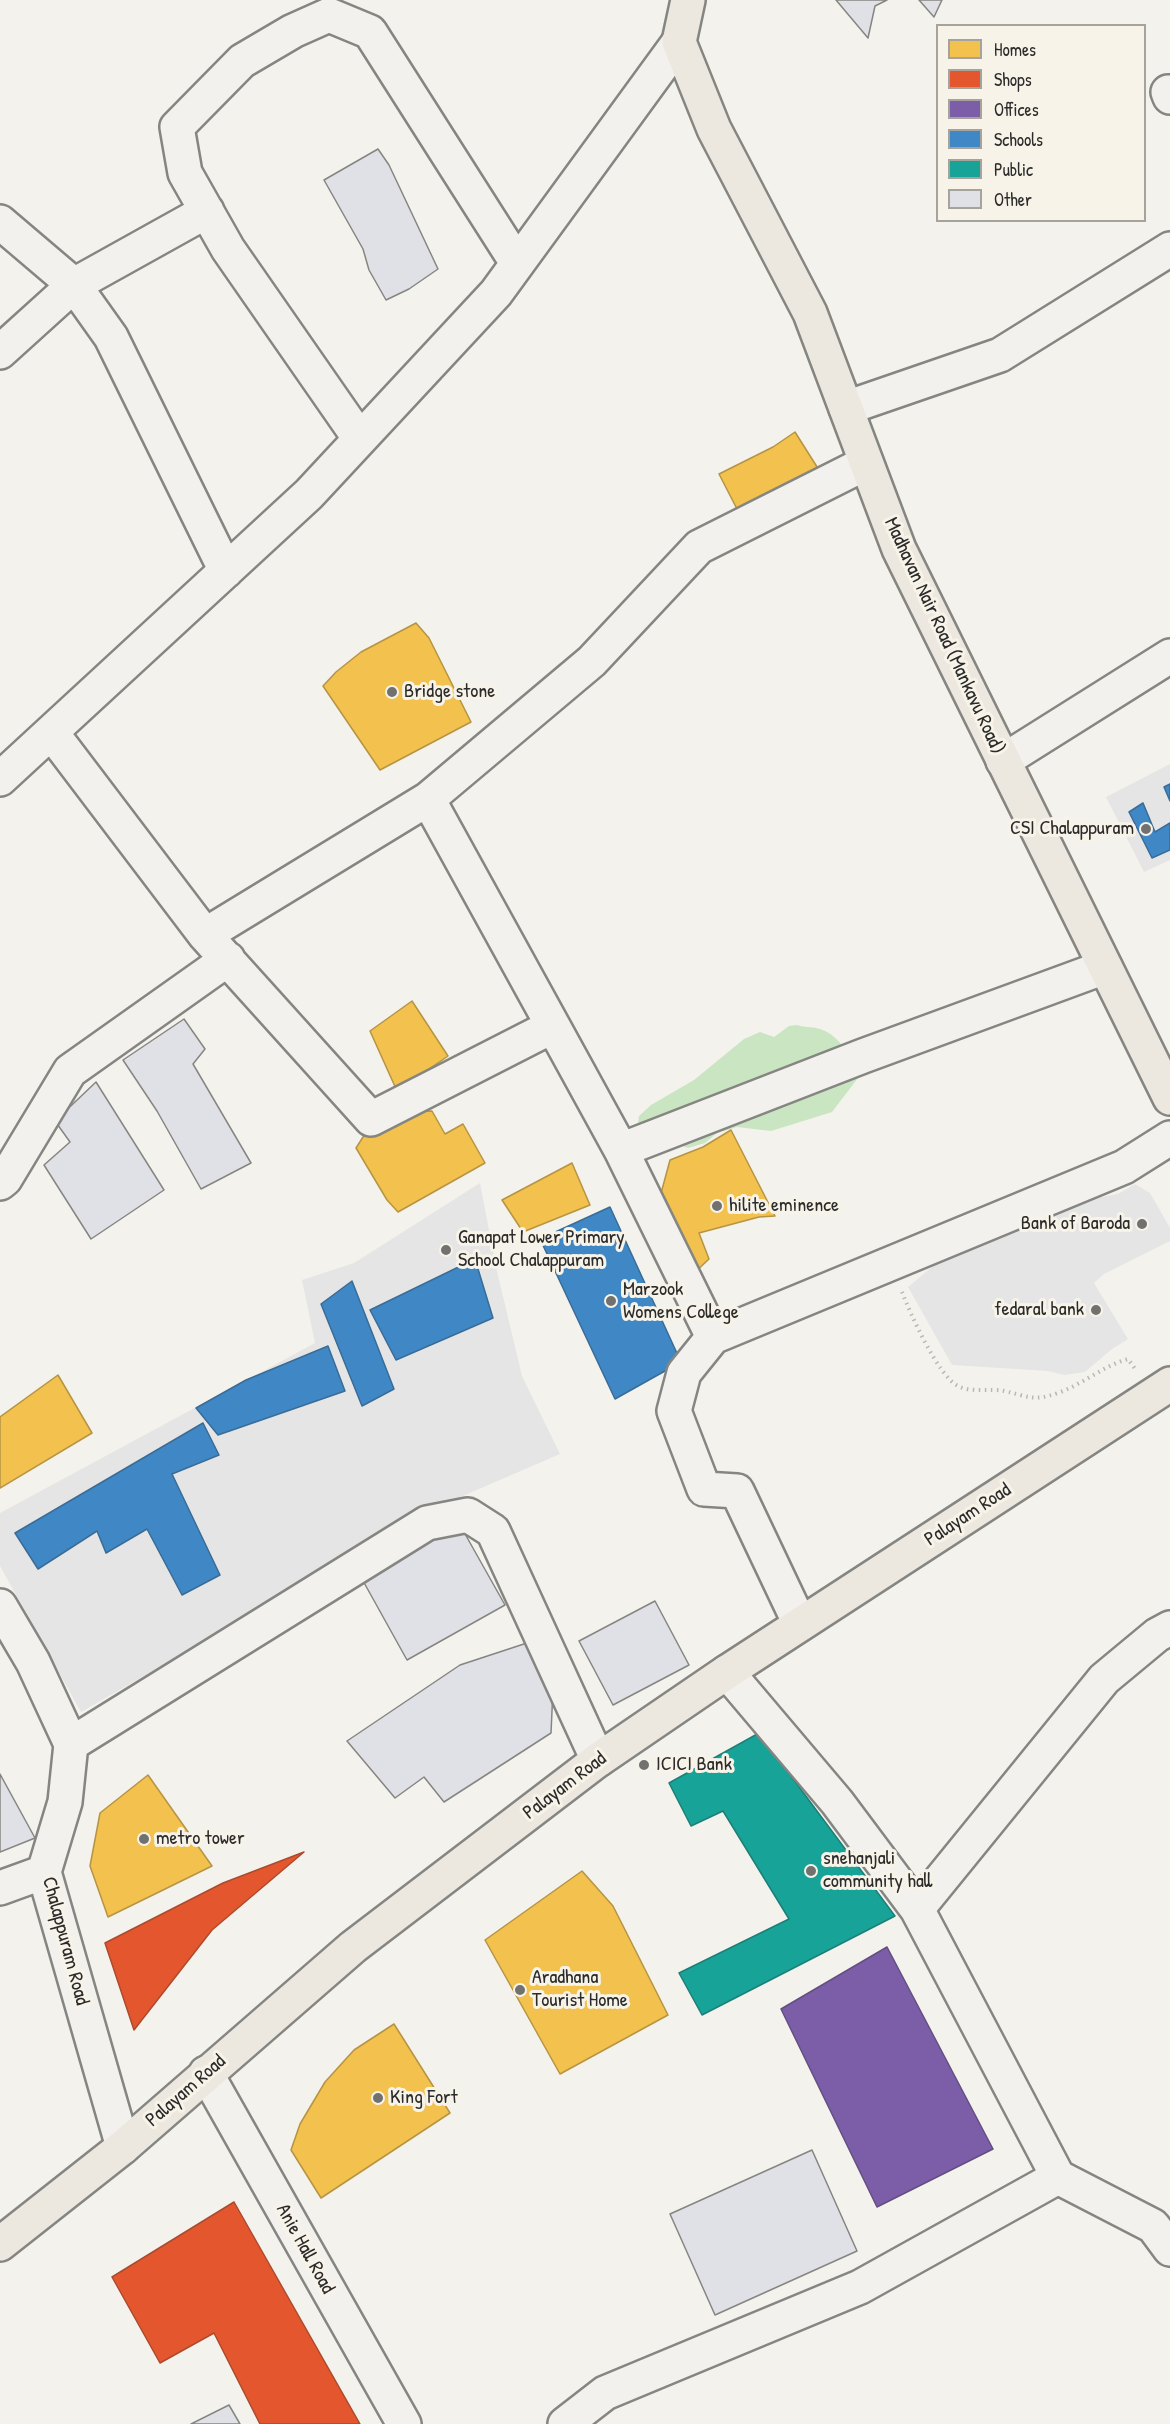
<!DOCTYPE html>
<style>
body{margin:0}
#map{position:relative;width:1170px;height:2424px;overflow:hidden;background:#f4f2ec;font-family:"Patrick Hand",sans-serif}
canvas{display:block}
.legend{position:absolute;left:936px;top:24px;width:210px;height:198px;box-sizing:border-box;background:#f7f3e8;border:2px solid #a5a39c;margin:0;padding:8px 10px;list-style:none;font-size:18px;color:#2b2b2b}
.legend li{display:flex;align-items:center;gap:12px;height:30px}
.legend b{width:30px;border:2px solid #a5a39c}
</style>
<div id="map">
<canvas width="1170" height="2424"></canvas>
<ul class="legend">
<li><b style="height:16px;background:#f2c14e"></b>Homes</li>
<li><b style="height:16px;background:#e4572e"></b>Shops</li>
<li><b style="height:16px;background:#7b5ea7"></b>Offices</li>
<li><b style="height:16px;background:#3f88c5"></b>Schools</li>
<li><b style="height:16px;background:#17a398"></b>Public</li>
<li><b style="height:16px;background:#e0e1e6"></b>Other</li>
</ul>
</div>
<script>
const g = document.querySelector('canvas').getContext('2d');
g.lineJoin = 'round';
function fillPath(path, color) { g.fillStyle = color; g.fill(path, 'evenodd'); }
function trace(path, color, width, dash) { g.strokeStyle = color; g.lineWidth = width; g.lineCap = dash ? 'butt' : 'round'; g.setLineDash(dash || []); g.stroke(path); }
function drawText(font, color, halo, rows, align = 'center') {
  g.font = font + ' "Patrick Hand",sans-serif'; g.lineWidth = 6; g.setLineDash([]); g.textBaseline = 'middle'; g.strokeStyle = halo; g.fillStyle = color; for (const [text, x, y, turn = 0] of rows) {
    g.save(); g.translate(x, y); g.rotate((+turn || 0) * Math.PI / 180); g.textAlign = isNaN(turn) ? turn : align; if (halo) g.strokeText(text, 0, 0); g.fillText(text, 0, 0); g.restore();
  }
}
fillPath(new Path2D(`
 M1170,764V860L1144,872L1106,797Z
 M480,1183L496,1267L522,1376L560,1454L442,1505L81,1712L0,1566V1513L315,1343L302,1280L354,1263Z
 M1135,1184L1150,1193L1170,1228V1241L1104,1274L1094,1283L1128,1339L1112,1349L1085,1372L1064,1375L1048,1371L952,1365L908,1287L933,1266L1073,1202L1118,1194Z`), '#e6e5e5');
fillPath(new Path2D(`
 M797,1025C806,1028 816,1026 825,1031C842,1039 851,1059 861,1074L832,1112L771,1131L737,1127L717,1133L705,1143L688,1148L637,1130L639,1116L651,1105L694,1080L744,1039L760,1032L774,1037L789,1026Z`), '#cae5c1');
const homes = new Path2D(`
 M795,432L819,470L738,511L719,474L773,447Z
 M416,623L429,638L471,722L380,770L323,686L336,672L361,652Z
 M412,1001L448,1056L397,1091L370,1031Z
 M432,1111L445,1134L463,1124L485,1163L398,1212L387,1200L356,1148L363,1137L408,1112Z
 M731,1130L775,1216L759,1217L699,1233L709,1259L690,1277L660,1197L670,1160L703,1147Z
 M572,1163L590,1205L523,1232L502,1200Z
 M58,1375L92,1433L0,1488V1417Z
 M148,1775L212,1866L108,1917L90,1866L100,1813Z
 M582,1871L613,1906L668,2015L560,2074L485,1940Z
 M394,2024L450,2113L321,2198L291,2150L300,2124L325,2082L354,2050Z`);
fillPath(homes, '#f2c14e');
trace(homes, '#b69444', 1.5);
const shops = new Path2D(`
 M304,1852L212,1930L134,2030L105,1943L223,1883Z
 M234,2202L360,2424H260L214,2333L160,2363L112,2277Z`);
fillPath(shops, '#e4572e');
trace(shops, '#ac4a2d', 1.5);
const offices = new Path2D(`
 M887,1947L993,2149L877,2207L781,2009Z`);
fillPath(offices, '#7b5ea7');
trace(offices, '#634f82', 1.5);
const schools = new Path2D(`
 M1170,784V801L1164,787Z
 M1143,803L1155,832L1170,823V850L1152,858L1129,812Z
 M610,1207L681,1362L615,1399L540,1239Z
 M475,1259L493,1318L396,1360L370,1310Z
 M352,1281L394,1389L362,1406L321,1304Z
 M328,1346L345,1391L218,1435L196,1408L246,1380Z
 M203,1423L219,1455L172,1474L220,1575L182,1595L147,1529L106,1553L97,1531L38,1569L15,1533Z`);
fillPath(schools, '#3f88c5');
trace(schools, '#396c97', 1.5);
const public = new Path2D(`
 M759,1733L895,1916L702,2015L679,1973L789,1919L723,1811L691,1826L669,1783Z`);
fillPath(public, '#17a398');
trace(public, '#1d7f77', 1.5);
const building = new Path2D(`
 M836,0H887L875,6L868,38Z
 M919,0H942L934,17Z
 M378,149L389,165L438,269L409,289L386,300L369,270L363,249L324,180Z
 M184,1019L205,1049L193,1064L251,1163L201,1189L157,1111L123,1060Z
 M96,1082L164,1190L91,1239L44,1165L70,1142L55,1121Z
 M460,1525L505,1605L407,1660L362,1579Z
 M655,1601L689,1665L613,1705L579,1641Z
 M533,1641L553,1689L551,1733L444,1802L424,1777L395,1798L347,1741L460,1665Z
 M0,1774L35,1838L0,1852Z
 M812,2150L857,2251L715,2315L670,2214Z
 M229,2405L240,2424H191Z`);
fillPath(building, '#e0e1e6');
trace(building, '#858582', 1.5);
const minor = new Path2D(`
 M1168,92L1170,97
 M0,222L74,285L207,211
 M0,352L74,285L111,337L226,571
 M846,408L1000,355L1170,249
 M360,439L228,249L185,173L177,127L242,61L293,31L329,15L370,32L517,263
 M51,732L205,935L371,1119L553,1026L621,1150L863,1056L1105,967
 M1003,761L1170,656
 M0,779L309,494L496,293L679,42
 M428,799L553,1026
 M205,935L428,799L592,661L699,547L866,463
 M621,1150L713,1337L1124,1167L1170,1138
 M0,1183L5,1179L70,1071L228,959
 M713,1337L684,1373L674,1411L704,1489L737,1491L800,1624
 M0,1606L33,1662L71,1744L65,1802L44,1872L123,2147
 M727,1672L837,1802L917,1909L1058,2177L1153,2226L1170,2249
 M71,1744L427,1523L468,1515L493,1531L598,1760
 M0,1888L44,1872
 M917,1909L1104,1679L1157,1635L1170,1628
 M206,2073L404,2424
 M565,2424L605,2393L860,2287L1058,2177`);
const major = new Path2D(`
 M688,0L679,42L714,129L810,313L899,549L1170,1098
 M0,2244L123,2147L353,1947L598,1760L727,1672L1170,1384`);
trace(minor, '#858582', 38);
trace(major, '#858582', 38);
trace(new Path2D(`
 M902,1292C910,1313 938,1376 958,1386C972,1393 990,1388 1004,1391C1028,1396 1032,1402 1058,1393C1083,1384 1103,1366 1128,1359L1136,1370`), '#b8b7b5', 4, [1.5, 4.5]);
trace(minor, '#f2f1ed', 33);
trace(major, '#ede8df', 33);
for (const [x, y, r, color] of [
 [392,692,6,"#71716f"],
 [1146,829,6,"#71716f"],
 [717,1206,6,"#71716f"],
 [1142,1224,6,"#71716f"],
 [446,1250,6,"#71716f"],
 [611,1301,6,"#71716f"],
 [1096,1310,6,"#71716f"],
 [644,1765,6,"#71716f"],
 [144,1839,6,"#71716f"],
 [811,1871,6,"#71716f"],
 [520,1990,6,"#71716f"],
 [378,2098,6,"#71716f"]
]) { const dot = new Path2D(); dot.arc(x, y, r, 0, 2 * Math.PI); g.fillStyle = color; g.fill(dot); trace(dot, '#f7f3e8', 2); }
drawText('20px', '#2b2b2b', '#f7f3e8', [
 ["Madhavan Nair Road (Mankavu Road)",944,636,65],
 ["Palayam Road",968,1515,-33],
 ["Palayam Road",565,1786,-37],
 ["Chalappuram Road",65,1941,75],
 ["Palayam Road",186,2091,-41],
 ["Anie Hall Road",305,2249,61]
]);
drawText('20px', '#2b2b2b', '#f7f3e8', [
 ["Bridge stone",404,692],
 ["CSI Chalappuram",1134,829,"right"],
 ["hilite eminence",729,1206],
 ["Bank of Baroda",1130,1224,"right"],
 ["Ganapat Lower Primary",458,1238],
 ["School Chalappuram",458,1261],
 ["Marzook",623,1290],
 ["Womens College",623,1313],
 ["fedaral bank",1084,1310,"right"],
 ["ICICI Bank",656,1765],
 ["metro tower",156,1839],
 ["snehanjali",823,1859],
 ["community hall",823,1882],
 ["Aradhana",532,1978],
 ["Tourist Home",532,2001],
 ["King Fort",390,2098]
], 'left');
</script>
